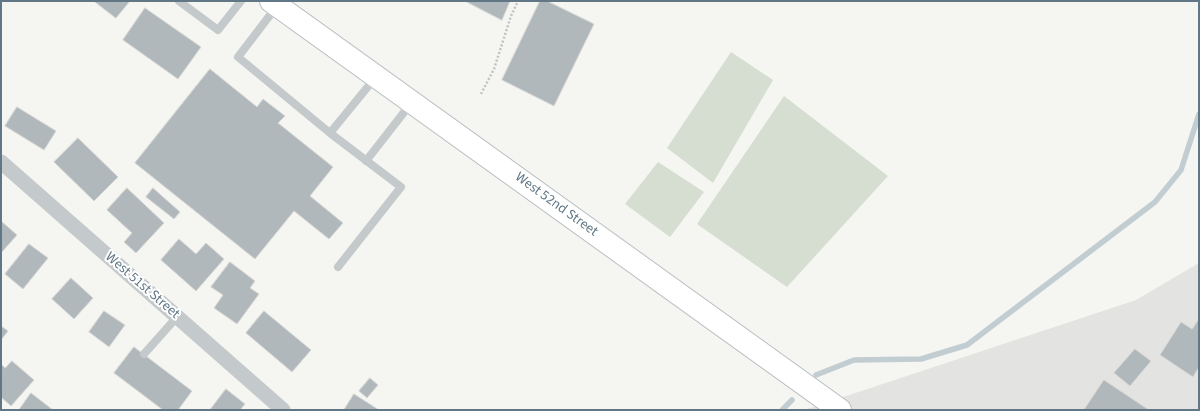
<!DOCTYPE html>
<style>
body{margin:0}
#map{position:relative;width:1200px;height:411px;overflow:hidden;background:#f5f5f1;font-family:"Source Sans 3",sans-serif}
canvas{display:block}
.frame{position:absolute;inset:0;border:2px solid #617785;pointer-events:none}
</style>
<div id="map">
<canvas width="1200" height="411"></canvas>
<div class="frame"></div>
</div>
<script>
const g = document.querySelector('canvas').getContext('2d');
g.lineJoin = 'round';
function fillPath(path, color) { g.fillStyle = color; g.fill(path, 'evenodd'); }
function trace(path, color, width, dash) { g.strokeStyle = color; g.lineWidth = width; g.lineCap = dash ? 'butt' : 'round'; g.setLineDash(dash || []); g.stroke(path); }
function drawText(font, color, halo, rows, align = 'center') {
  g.font = font + ' "Source Sans 3",sans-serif'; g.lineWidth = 4; g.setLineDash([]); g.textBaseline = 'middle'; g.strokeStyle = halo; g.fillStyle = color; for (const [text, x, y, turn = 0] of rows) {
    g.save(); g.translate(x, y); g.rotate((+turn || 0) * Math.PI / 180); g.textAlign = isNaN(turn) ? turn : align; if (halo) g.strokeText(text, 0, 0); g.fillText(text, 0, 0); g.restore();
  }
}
fillPath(new Path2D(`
 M1199,263V410H804L1136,300Z`), '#e3e4e2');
fillPath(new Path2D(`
 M731,52L773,80L713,183L667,148Z
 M784,96L888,176L787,287L697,224Z
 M658,162L704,192L670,237L625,204Z`), '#d6ded1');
trace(new Path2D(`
 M816,375L854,360L921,359L967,345L1155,202L1181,170L1199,114
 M782,410L792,400`), '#c2cdd2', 5.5);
const building = new Path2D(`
 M94,1H130L116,18Z
 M465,1H510L502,20Z
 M540,1H547L594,24L554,106L502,80Z
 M145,8L201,47L178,79L123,40Z
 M210,69L257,107L263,99L285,116L278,123L333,167L310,196L343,223L329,239L294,211L255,259L135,163Z
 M17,107L56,131L44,150L5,126Z
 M78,138L118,177L94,201L54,162Z
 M127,188L164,223L136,253L124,242L132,233L107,210Z
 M153,188L180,212L174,219L146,197Z
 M1,221L17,235L1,253Z
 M179,239L196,254L206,243L224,259L196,291L161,260Z
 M29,244L48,258L23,289L5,274Z
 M230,262L255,281L250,288L259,294L237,324L214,308L223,295L211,287Z
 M71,278L93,298L74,319L52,299Z
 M104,311L125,325L109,347L89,332Z
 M264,311L311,350L292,372L246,333Z
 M1199,319V367L1193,377L1160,355L1181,322L1192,329Z
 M1,326L8,331L1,340Z
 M134,347L192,391L178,410H163L114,373Z
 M1135,349L1151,361L1130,386L1114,373Z
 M12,361L34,380L11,406L1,397V364L5,368Z
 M370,378L378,385L367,398L359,391Z
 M1104,380L1149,410H1084Z
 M226,389L245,404L240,410H210Z
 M31,393L53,410H19Z
 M354,394L379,410H344Z`);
fillPath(building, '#b0b8bc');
trace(building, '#d6d6d4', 1);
const secondary = new Path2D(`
 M271,1L840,410`);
trace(secondary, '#b8bec2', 24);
trace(new Path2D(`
 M481,94L494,69L511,16L518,1`), '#c0c2c3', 2.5, [2, 2]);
trace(new Path2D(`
 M179,1L218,30L241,1
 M277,6L238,57L330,133L375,78
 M330,133L401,187L338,267
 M366,161L412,102
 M144,354L177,317`), '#c4c9cb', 8);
trace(new Path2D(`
 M1,162L283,410`), '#c4c9cb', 15);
trace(secondary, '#fff', 22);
drawText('14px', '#617785', '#fff', [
 ["West 52nd Street",556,205,36],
 ["West 51st Street",142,286,41]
]);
</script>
